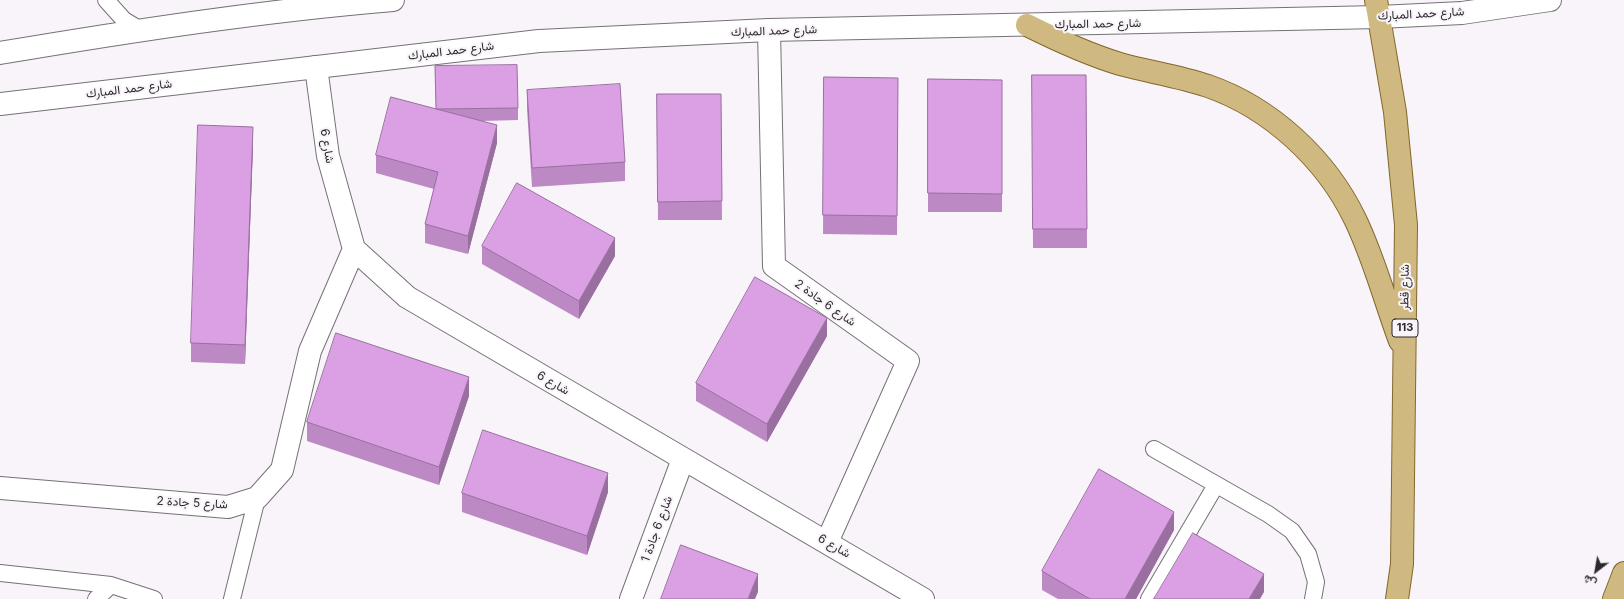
<!DOCTYPE html>
<meta charset="utf-8">
<style>
body{margin:0}
#map{position:relative;width:1624px;height:599px;overflow:hidden;background:#f9f4fa;font-family:Inter,Vazirmatn,sans-serif}
canvas{display:block}
.north{position:absolute;left:1576px;top:551px;width:40px;height:40px;-webkit-text-stroke:3px #f9f4fa;paint-order:stroke;rotate:211deg;font-size:11px;font-weight:700;line-height:16px;text-align:center;color:#2b292b}
.north::after{content:'';display:block;margin:auto;width:14px;height:18px;background:#2b292b;clip-path:polygon(50% 0,100% 100%,50% 72%,0 100%)}
</style>
<div id="map">
<canvas width="1624" height="599"></canvas>
<div class="north">ش</div>
</div>
<script>
const g = document.querySelector('canvas').getContext('2d');
g.lineJoin = 'round';
function trace(path, color, width, dash) { g.strokeStyle = color; g.lineWidth = width; g.lineCap = dash ? 'butt' : 'round'; g.setLineDash(dash || []); g.stroke(path); }
function fillPath(path, color) { g.fillStyle = color; g.fill(path, 'evenodd'); }
function drawText(font, color, halo, rows, align = 'center') {
  g.font = font + ' Inter,Vazirmatn,sans-serif'; g.lineWidth = 4; g.setLineDash([]); g.textBaseline = 'middle'; g.strokeStyle = halo; g.fillStyle = color; for (const [text, x, y, turn = 0] of rows) {
    g.save(); g.translate(x, y); g.rotate((+turn || 0) * Math.PI / 180); g.textAlign = isNaN(turn) ? turn : align; if (halo) g.strokeText(text, 0, 0); g.fillText(text, 0, 0); g.restore();
  }
}
const lane = new Path2D(`
 M106,0L124,20L139,29
 M1154,449L1268,514L1292,531L1308,554L1316,582L1313,599
 M0,573L111,585L154,599
 M96,599L111,585
 M232,599L257,498
 M1149,599L1216,485`);
const street = new Path2D(`
 M769,30L774,266L908,361L827,542
 M316,67L328,156L354,249L407,297L923,599
 M0,488L228,507L257,498L282,470L310,351L354,249
 M631,599L683,459`);
const secondary = new Path2D(`
 M0,53C131,31 261,11 393,0
 M0,104L539,41L769,30L1379,17L1462,13L1550,0`);
const primary = new Path2D(`
 M1376,0L1395,112L1406,225L1402,564L1397,599
 M1027,25C1057,40 1087,54 1120,64C1149,72 1179,76 1208,86C1271,108 1326,159 1355,219C1374,258 1385,301 1400,341
 M1614,599L1624,573`);
trace(lane, '#757176', 18);
trace(street, '#757176', 24);
trace(secondary, '#757176', 24);
trace(primary, '#82682c', 24);
trace(lane, '#fff', 16);
trace(street, '#fff', 22);
trace(secondary, '#fff', 22);
trace(primary, '#d0b981', 22);
fillPath(new Path2D(`
 M435,66L518,108V120L482,121L497,143L468,254L425,243V224L434,189L376,173V155L436,108Z
 M1032,75H1086L1087,248H1033Z
 M824,77L898,78L897,235L823,234Z
 M928,79L1002,80V212H928Z
 M527,90L625,162V181L532,187L527,109Z
 M657,94H721L722,220H658Z
 M253,146L245,364L191,362V343Z
 M482,246L615,256L579,319L482,264Z
 M827,336L767,442L696,401V383Z
 M469,396L439,485L307,441V422Z
 M608,492L587,555L462,512V493Z
 M1174,530L1136,599H1058L1042,590V571Z`), '#bc89c4');
fillPath(new Path2D(`
 M497,125V143L468,254V236Z
 M253,127V146L245,364V345Z
 M615,238V256L579,319V301Z
 M827,318V336L767,442V424Z
 M469,377V396L439,485V467Z
 M608,473V492L587,555V536Z
 M1174,512V530L1136,599H1125Z
 M758,574V592L755,599H748Z
 M1264,574V592L1260,599H1249Z`), '#996fa0');
const building = new Path2D(`
 M517,65L518,108L439,109H436L435,66Z
 M1032,75H1086L1087,229H1033Z
 M824,77L898,78L897,216L823,215Z
 M928,79L1002,80V194L928,193Z
 M620,84L625,162L532,168L527,90Z
 M657,94H721L722,201L658,202Z
 M391,97L497,125L468,236L425,224L438,172L376,155Z
 M198,125L253,127L245,345L191,343Z
 M517,183L615,238L579,301L482,246Z
 M755,277L827,318L767,424L696,383Z
 M336,333L469,377L439,467L307,422Z
 M483,430L608,473L587,536L462,493Z
 M1099,469L1174,512L1125,599H1090L1042,571Z
 M1193,533L1264,574L1249,599H1154Z
 M681,545L758,574L748,599H661Z`);
fillPath(building, '#db9fe4');
trace(building, '#996fa0', 1);
for (const [x, y, w] of [
 [1405,328,26]
]) { const box = new Path2D(); box.roundRect(x - w / 2, y - 9, w, 18, 3); g.fillStyle = '#f9f4fa'; g.fill(box); trace(box, '#2b292b', 1); }
drawText('bold 11px', '#2b292b', null, [
 ["113",1405,328]
]);
drawText('12px', '#2b292b', '#f9f4fa', [
 ["شارع حمد المبارك",1421,14,-3],
 ["شارع حمد المبارك",1098,24,-1],
 ["شارع حمد المبارك",774,31,-2],
 ["شارع حمد المبارك",451,51,-7],
 ["شارع حمد المبارك",129,89,-7],
 ["شارع 6",327,146,80],
 ["شارع قطر",1405,287,-89],
 ["شارع 6 جادة 2",825,303,35],
 ["شارع 6",553,383,30],
 ["شارع 5 جادة 2",192,503,3],
 ["شارع 6 جادة 1",657,529,-70],
 ["شارع 6",834,546,30]
]);
</script>
